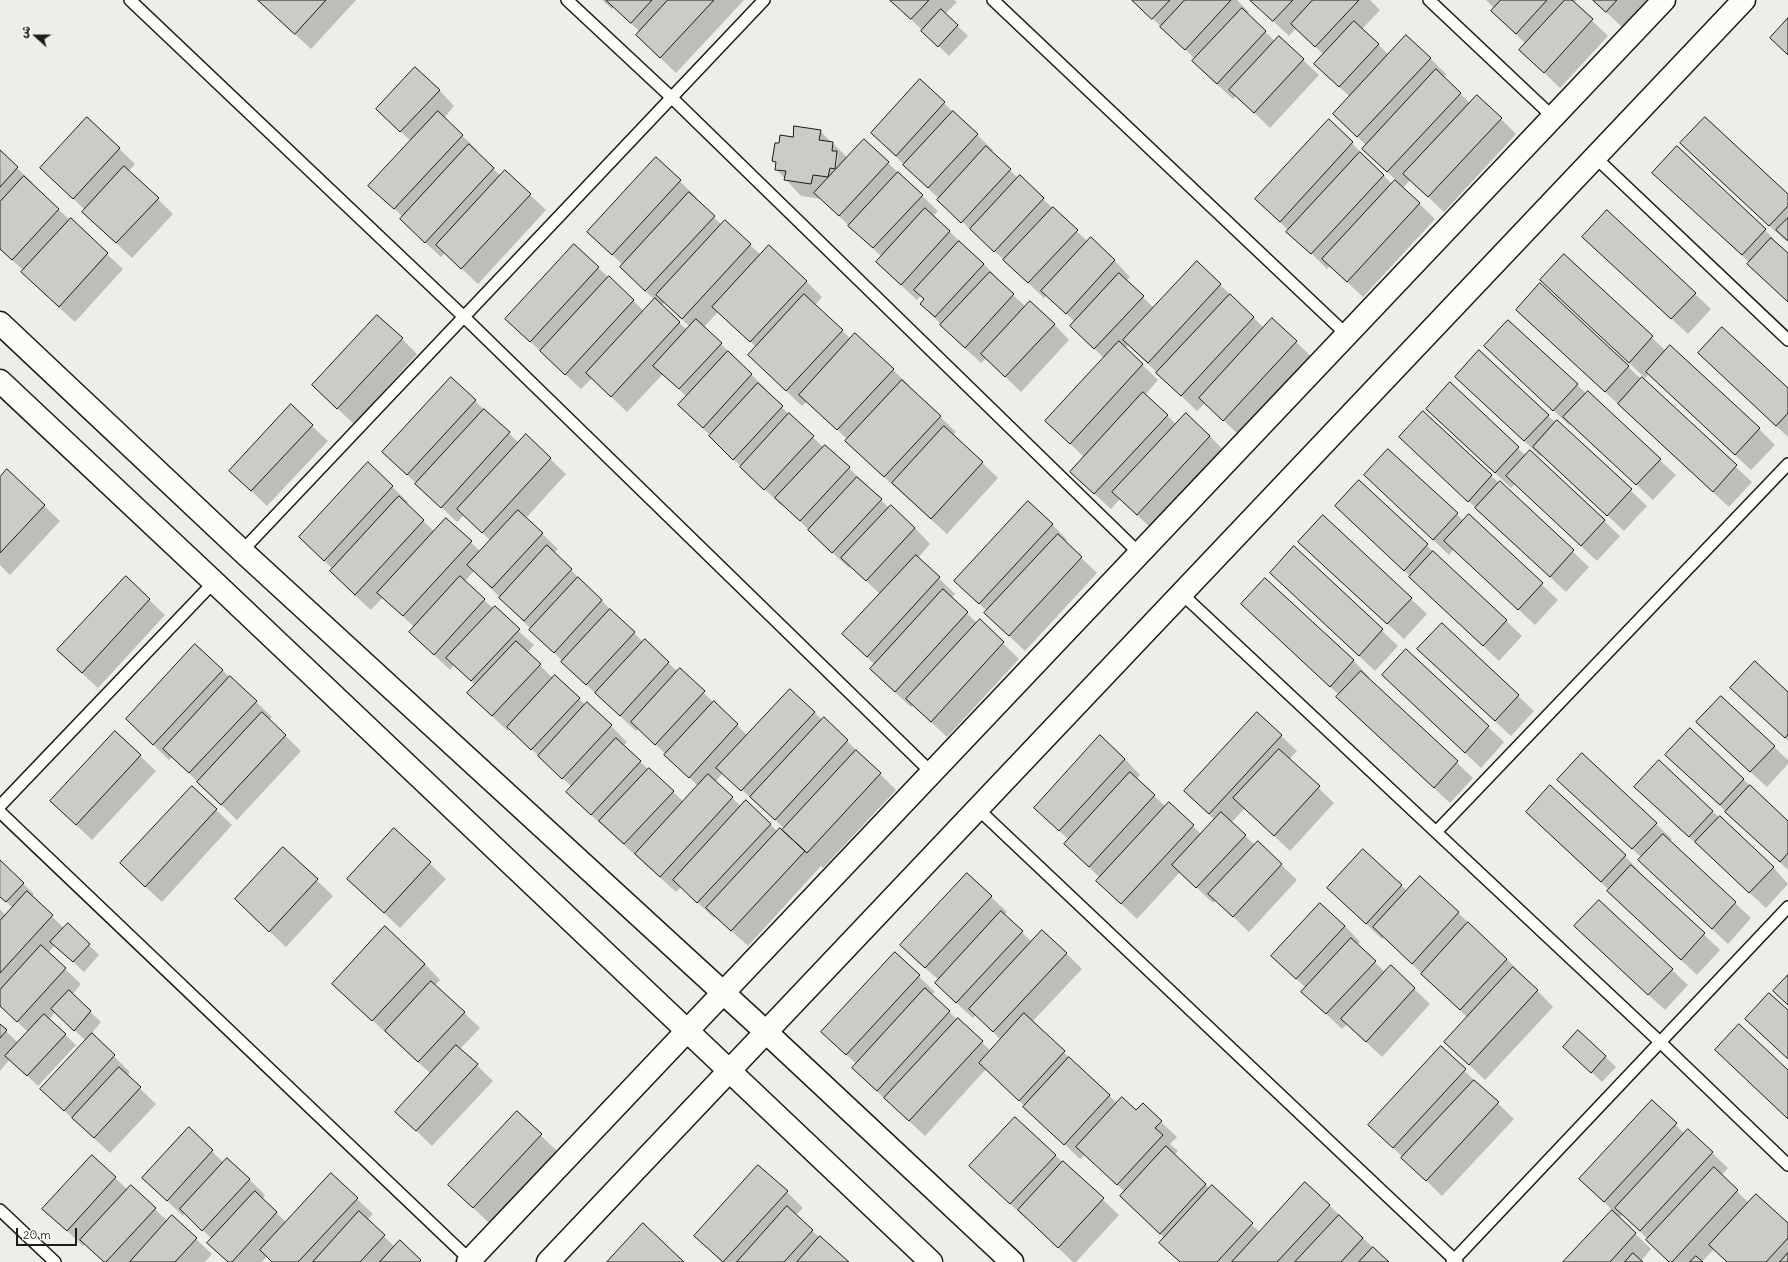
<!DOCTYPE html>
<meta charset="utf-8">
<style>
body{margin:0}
#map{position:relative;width:1788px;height:1262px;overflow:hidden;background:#fdfcf7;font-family:Delius,"Playpen Sans Arabic",sans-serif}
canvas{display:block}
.north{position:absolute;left:16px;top:16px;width:40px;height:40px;-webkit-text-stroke:3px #fdfcf7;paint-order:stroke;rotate:291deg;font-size:11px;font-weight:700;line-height:16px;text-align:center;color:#1c1c1c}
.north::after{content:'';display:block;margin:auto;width:14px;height:18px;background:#1c1c1c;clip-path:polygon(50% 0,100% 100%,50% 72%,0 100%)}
.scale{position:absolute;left:16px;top:1228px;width:61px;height:18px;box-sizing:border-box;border:2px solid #1c1c1c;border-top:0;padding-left:5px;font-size:12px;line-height:14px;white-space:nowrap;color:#1c1c1c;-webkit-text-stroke:3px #fdfcf7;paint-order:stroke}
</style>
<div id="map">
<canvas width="1788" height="1262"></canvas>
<div class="north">ش</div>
<div class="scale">20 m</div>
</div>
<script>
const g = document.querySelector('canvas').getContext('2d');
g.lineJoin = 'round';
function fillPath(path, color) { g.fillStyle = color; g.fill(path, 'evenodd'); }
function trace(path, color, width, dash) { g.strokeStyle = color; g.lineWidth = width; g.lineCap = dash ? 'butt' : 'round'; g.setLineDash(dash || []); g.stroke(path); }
fillPath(new Path2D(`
 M0,0H1788V1262H0Z`), '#eeede9');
fillPath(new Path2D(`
 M258,0H356L311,49Z
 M602,0H744L676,73L653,51L640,32L614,7L612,9Z
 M891,0H954L957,2L945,14L968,36L949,56Z
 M1133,0H1237L1249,12L1247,14L1275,41L1303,60L1319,75L1270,128L1236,95L1233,99L1209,77L1193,61L1195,59Z
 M1251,0H1370L1380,10L1362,29L1389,55L1430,58L1446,74L1443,77L1470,103L1501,119L1516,134L1444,212L1410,180L1403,188L1435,219L1363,297L1330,266L1327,269L1272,214L1329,120L1392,184L1396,180L1379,165L1367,146L1350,130V97L1315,64L1324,55L1296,28L1289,36Z
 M1486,0H1577L1574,3L1608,36L1560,88L1536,65L1526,44L1492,11L1495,9Z
 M1593,0H1647L1622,27Z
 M921,81L977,135L993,150L991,152L1018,178L1020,177L1088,242L1091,239L1115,261L1130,277L1126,281L1154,308L1197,262L1264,328L1296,342L1312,357L1240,436L1205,403L1197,411L1128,345L1125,348L1158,380L1145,395L1176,424L1210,436L1225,452L1153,530L1120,499L1111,509L1087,487L1084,457L1062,436L1104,358L1087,342L1075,322L1047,295L1044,298L979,236L978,237L888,149Z
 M439,90L454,106L444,118L478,151L476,153L501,176L530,195L546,210L478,284L445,253L441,257L417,235L403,217L370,186L411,141L393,125Z
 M87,118L135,164L129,171L173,214L132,258L99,227L85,210L57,183Z
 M820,131L848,158L888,163L938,211L933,216L984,264L999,280L998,281L1026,307L1054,324L1069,340L1021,392L986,358L981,363L957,341L921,304L925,299L921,295L917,300L893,278L882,257L821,199L801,196L776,169L777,164L773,161L779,144L794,138ZM836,156H838L835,174H833Z
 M0,152L33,183L32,185L123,269L75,322L38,288L24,271L0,249Z
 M656,158L696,197L694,199L722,225L750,245L761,255L806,281L822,297L815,305L851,339L893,370L909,385L908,386L956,432L953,435L998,478L947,534L862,457L848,440L807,401L802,406L765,371L756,347L718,312L704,327L767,390L766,392L823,447L849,468L889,508L915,528L930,544L918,558L955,594L951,598L977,623L980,621L1019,659L947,737L913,705L911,707L887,685L871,669L875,665L859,650L880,594L850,566L849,568L825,546L782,503L781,505L726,452L695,420L687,397L663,374L627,412L592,378L581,389L506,319L574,245L644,311L655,300L637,283L623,265L604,247ZM665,302L690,327L687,330L661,306Z
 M1697,159L1788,196V241L1787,240L1786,241Z
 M1669,188L1765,230L1788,255V302L1748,264L1750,263Z
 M1599,252L1695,294L1711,309L1688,334Z
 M1564,255L1666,351L1759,429L1775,445L1751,470L1649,374L1645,378L1541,280Z
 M1540,285L1752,482L1729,507L1533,325Z
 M402,339L417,354L354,424L329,401Z
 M1485,346L1577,385L1676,475L1653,500L1571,424L1569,425Z
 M1699,353L1788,389V437L1715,369Z
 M1456,377L1548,416L1556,423L1558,422L1647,506L1624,531L1542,454L1540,456Z
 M451,378L519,443L526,436L566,474L526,518L558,549L554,553L643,642L645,641L678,672L680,670L748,736L814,712L822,720L824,719L847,741L896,790L823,868L821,866L748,946L715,916L714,918L681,887L676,892L583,808L572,787L510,729L508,731L484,709L476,686L454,665L450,670L426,647L414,627L383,597L371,610L346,587L333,569L316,553L368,464L408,502L406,505L435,532L446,519L481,552L491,541L464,515L457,522L399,467ZM474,571L578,677L636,731L639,728L698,786L684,802L623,746L627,742L611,726L587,704L586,705L553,678L527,653L534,645L464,582ZM723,773L785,829L782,832H778L770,824L742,807L715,782Z
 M1450,384L1526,456L1530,451L1620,536L1597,561L1515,484L1511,488L1427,409Z
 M1423,412L1589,567L1566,592L1400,437Z
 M312,426L328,441L267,506L231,471Z
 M1388,450L1464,521L1469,516L1558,600L1535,625L1454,549L1449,555L1365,475Z
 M0,478L44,506L60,521L10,575L0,565Z
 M1359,481L1522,636L1499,661L1336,506Z
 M1052,524L1067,540L1065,542L1097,573L1025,651L985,613L987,611L971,596Z
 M1294,548L1398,646L1375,671L1271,573Z
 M1315,557L1411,599L1427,614L1404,639Z
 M126,578L165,615L98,688L74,666Z
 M1266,579L1354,661L1369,677L1368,679L1473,778L1450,803L1353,713L1337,697L1339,695L1242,604Z
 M1442,624L1534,711L1511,736L1434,665Z
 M1406,650L1504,742L1481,768L1383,675Z
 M222,670L272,717L269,720L301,751L237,820L172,757L169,760L143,735Z
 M1788,693V741L1747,703Z
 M1721,697L1788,760V764L1767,787L1713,738Z
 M1258,714L1297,751L1289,760L1334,803L1290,851L1245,808L1231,823L1255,845L1258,842L1297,880L1249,932L1216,900L1213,903L1180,872L1137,919L1097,881L1100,878L1065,844L1069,840L1051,823L1125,759L1140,775L1136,779L1166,807L1169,804L1201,834L1215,820L1201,807Z
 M140,756L156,771L92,840L51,801Z
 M1682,770L1743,779L1788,822V870Z
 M192,787L232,825L162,902L137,879Z
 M1574,795L1656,824L1672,839L1669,842L1751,918L1728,944L1655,876L1642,858Z
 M1651,802L1712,811L1773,867L1788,884L1766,908Z
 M1543,828L1625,856L1640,872L1639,873L1720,950L1697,975L1624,907L1608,891L1609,890Z
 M394,829L446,879L400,928L364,894Z
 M283,848L333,896L286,947L252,915Z
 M1363,850L1407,891L1420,877L1507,959L1553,1007L1485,1080L1445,1042L1468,1018L1384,937L1382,939L1328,888Z
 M0,862L34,894L31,897L64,928L89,945L99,955L84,972L55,945L48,953L81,984L72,995L101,1022L91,1034L130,1072L127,1076L156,1104L110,1153L57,1104L86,1041L55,1012L49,1020L76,1045L38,1086L10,1059L0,1071V1025L18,1043L28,1032L0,1005V909L6,916L13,908L0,896Z
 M991,897L1007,912L1004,915L1032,942L1066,953L1082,969L1032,1022L1118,1104L1161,1122L1177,1137L1170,1144L1178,1151L1174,1155L1210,1189L1260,1232L1329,1205L1388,1262H1180L1165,1238L1137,1212L1125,1192L1085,1154L1080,1159L986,1069L925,1136L869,1084L853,1068L857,1064L838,1048L895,954L935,992L931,995L991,1051L1001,1040L976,1015L973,1018L952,999L939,980L917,961Z
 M1345,926L1360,942L1357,945L1385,972L1391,967L1430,1004L1382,1057L1347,1024L1342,1029L1303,992L1306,988L1272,956Z
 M1591,942L1672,970L1688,985L1665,1010Z
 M425,964L440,980L435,985L480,1028L460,1049L493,1081L432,1146L396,1111L431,1074L349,999Z
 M1578,1031L1616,1067L1602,1082L1575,1057Z
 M1441,1048L1514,1119L1442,1196L1370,1125Z
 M1652,1102L1685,1134L1712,1153L1728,1168L1721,1176L1749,1203L1788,1225V1262H1727L1714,1249L1702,1262H1670L1623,1214L1619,1218L1651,1249L1641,1261L1642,1262H1565L1612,1210L1581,1179Z
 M517,1113L557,1151L489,1223L465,1200Z
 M189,1129L224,1163L227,1159L250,1180L265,1195L262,1199L287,1223L357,1199L373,1214L367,1220L395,1247L400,1242L422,1262H273L267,1256L262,1262H228L212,1239L185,1213L183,1216L159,1193Z
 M1055,1155L1119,1215L1076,1262H1073L1027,1218L1026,1219L970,1166Z
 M92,1156L128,1190L155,1209L168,1222L172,1217L212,1254L205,1262H104L85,1244L83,1246L44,1209Z
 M787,1192L803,1208L795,1216L848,1262H722L695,1236Z`), '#0003');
const building = new Path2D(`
 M258,0H326L295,34Z
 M606,0H652L631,23Z
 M668,0H714L660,58L636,35Z
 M890,0H929L911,19Z
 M1132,0H1170L1152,19Z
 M1185,0H1231L1185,50L1160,27Z
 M1250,0H1293L1273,21Z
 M1313,0H1359L1315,47L1291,24Z
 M1501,0H1547L1516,34L1491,11Z
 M1565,0H1572L1593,19L1544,73L1519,50Z
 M1593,0H1617L1606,12Z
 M1242,8L1266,31L1217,84L1192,61Z
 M941,9L958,25L938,47L921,31Z
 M1788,18V55L1770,38Z
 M1354,21L1379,44L1339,87L1314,64Z
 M1406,35L1431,58L1357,137L1333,114Z
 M1279,36L1304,59L1254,113L1229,90Z
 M415,67L440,90L400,132L376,109Z
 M1436,69L1461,93L1387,172L1362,149Z
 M920,79L945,102L896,156L871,133Z
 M1477,95L1502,118L1428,197L1403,174Z
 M438,111L463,135L394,209L368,186Z
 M953,111L978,134L928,188L903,165Z
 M87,117L120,148L73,199L40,168Z
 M1705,117L1788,194V206L1769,226L1680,143Z
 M1329,119L1353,142L1280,222L1255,199Z
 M794,126L821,130L819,140L833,142L832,151H837L835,169L830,168L828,177L813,175L811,184L784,180L786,171L775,170L776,162L772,161L775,143H779L780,135L793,137Z
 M864,139L889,162L839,216L814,193Z
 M469,144L494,168L425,243L400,219Z
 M986,146L1011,169L961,223L937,200Z
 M1677,146L1766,229L1742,255L1652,173Z
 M0,150L18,167L0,187Z
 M1360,152L1384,175L1311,254L1286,232Z
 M656,157L681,180L612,255L587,232Z
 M124,166L159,198L116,243L82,212Z
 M505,170L531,194L461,269L436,245Z
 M898,172L923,195L873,248L848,226Z
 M1020,175L1044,198L994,252L970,229Z
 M24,176L59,209L12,260L0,249V202Z
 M1395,180L1420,203L1347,282L1322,259Z
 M689,192L715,216L645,291L620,267Z
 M1053,207L1078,230L1028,283L1003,260Z
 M925,208L950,231L901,285L876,262Z
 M1607,210L1696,293L1671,319L1582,237Z
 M71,218L108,253L59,307L21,272Z
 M1788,218V241L1776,230Z
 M725,220L751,244L682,319L656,295Z
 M1091,237L1115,260L1066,314L1041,291Z
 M1771,238L1788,253V302L1747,264Z
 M959,241L984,264L935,317L920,304L924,299L914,290Z
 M574,244L599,267L530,342L505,319Z
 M769,245L807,281L750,342L712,307Z
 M1564,254L1653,336L1629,363L1540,280Z
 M1197,261L1221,284L1148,363L1123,340Z
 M990,272L1014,294L965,348L940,325Z
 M1119,273L1144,296L1094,349L1070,326Z
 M609,276L634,300L565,375L540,351Z
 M1540,283L1629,366L1605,392L1516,310Z
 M804,294L843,330L786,391L748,355Z
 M1230,294L1254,317L1181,396L1156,373Z
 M655,298L680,322L611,397L586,373Z
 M1030,301L1055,324L1005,377L981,354Z
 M377,315L403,338L337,409L312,385Z
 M1272,318L1297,341L1223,421L1199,398Z
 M696,319L722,343L679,389L653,366Z
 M1508,320L1578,384L1553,411L1484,346Z
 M1722,327L1788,388V413L1776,426L1698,353Z
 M855,333L894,369L837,430L799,395Z
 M1119,341L1143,364L1070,444L1045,421Z
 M1670,345L1760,428L1735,455L1646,372Z
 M1479,350L1549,415L1524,441L1455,377Z
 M728,351L752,374L703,428L678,405Z
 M451,377L476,400L407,475L382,452Z
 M1642,377L1737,465L1713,492L1618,404Z
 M902,380L941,416L884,477L845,441Z
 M1450,382L1519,447L1495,473L1426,409Z
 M758,383L783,406L733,460L709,436Z
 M1588,391L1661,459L1636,485L1563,417Z
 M1143,392L1168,415L1094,494L1070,472Z
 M291,404L313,425L251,491L229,471Z
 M484,409L510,432L441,508L415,484Z
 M1423,411L1492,475L1468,502L1399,437Z
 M789,413L814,436L764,490L740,467Z
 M1186,413L1210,436L1137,515L1112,492Z
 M1557,420L1632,489L1607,516L1533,447Z
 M944,426L983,462L931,519L892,483Z
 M526,434L551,458L482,533L457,509Z
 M825,445L850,467L800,521L775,498Z
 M1388,449L1458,513L1433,540L1364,475Z
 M1530,450L1605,520L1581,546L1506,476Z
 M368,462L393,486L324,561L299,537Z
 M7,469L45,505L0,553V477Z
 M857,477L882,499L832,553L808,530Z
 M1359,480L1428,544L1404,571L1335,506Z
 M1500,481L1574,550L1550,577L1475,508Z
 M399,496L424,520L355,595L330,571Z
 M1028,501L1053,524L979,604L954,581Z
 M891,505L915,528L866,581L841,558Z
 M518,510L543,533L492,588L467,565Z
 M1469,514L1543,583L1518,610L1444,541Z
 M1323,515L1412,598L1387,624L1298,542Z
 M446,518L472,541L403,616L377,593Z
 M1058,534L1082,557L1009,636L984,613Z
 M547,545L572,569L524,621L499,598Z
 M1294,546L1383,629L1359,656L1270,573Z
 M1433,551L1507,620L1483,646L1409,577Z
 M916,555L940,577L867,657L842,634Z
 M126,576L150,599L82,673L57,650Z
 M460,576L485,599L434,655L409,632Z
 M578,577L602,600L554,653L529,630Z
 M1265,578L1354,660L1330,687L1241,604Z
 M943,589L968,612L895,692L870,669Z
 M495,606L520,629L471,681L446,658Z
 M610,609L635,632L586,685L561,662Z
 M980,619L1004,642L931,722L906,699Z
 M1442,623L1519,695L1495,721L1417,649Z
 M645,639L669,662L620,716L595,693Z
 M516,641L541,664L492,716L467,693Z
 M195,644L223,670L153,745L126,719Z
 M1406,649L1489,726L1465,753L1382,675Z
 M1755,661L1788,692V734L1785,738L1730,688Z
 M680,668L705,691L655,745L631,722Z
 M1361,671L1458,761L1434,788L1336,697Z
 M555,675L580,698L531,750L507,727Z
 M230,676L257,701L189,773L163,749Z
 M790,689L815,712L741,791L716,768Z
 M1721,696L1775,746L1750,772L1696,722Z
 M714,701L738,724L689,778L664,755Z
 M587,702L612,725L562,779L538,756Z
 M262,712L286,735L221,805L197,782Z
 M1257,712L1282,735L1209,814L1184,791Z
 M824,717L848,740L775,820L750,797Z
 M1690,728L1744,779L1720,805L1665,755Z
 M115,731L141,755L76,825L50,801Z
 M1100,735L1125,759L1059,831L1034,808Z
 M616,738L641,761L591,815L566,792Z
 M1279,749L1320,786L1274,836L1233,798Z
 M856,750L881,773L807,853L782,830Z
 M1582,753L1657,823L1632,849L1557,780Z
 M1659,760L1713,811L1689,837L1634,787Z
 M649,768L674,791L624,844L599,821Z
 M1130,772L1155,795L1089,867L1064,844Z
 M708,774L733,797L660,877L635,854Z
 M1550,785L1626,855L1601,882L1526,812Z
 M1750,785L1788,821V853L1780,862L1725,812Z
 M192,786L217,809L145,887L120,863Z
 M746,800L771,824L697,903L673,880Z
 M1169,802L1194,825L1121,904L1096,881Z
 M1221,812L1246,835L1196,888L1172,865Z
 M1720,816L1774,867L1749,893L1695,842Z
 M394,828L431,862L384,913L347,879Z
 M780,828L805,851L731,931L706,908Z
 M1663,834L1736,902L1712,929L1638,860Z
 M1258,841L1282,864L1233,917L1208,894Z
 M283,847L318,879L269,932L235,899Z
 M1363,849L1402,885L1366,924L1327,888Z
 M0,860L24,883L6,902L0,897Z
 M1631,865L1705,933L1681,960L1607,891Z
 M967,873L992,896L925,968L900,945Z
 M1420,876L1459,912L1412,964L1373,927Z
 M27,891L53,915L0,973V921Z
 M1599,900L1673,969L1648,995L1574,926Z
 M1320,903L1345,926L1296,979L1271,956Z
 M1001,911L1023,931L956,1003L935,983Z
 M1468,922L1507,959L1460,1010L1421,974Z
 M68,923L90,944L73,962L50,942Z
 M385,926L425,964L372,1021L332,984Z
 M1042,930L1067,953L993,1032L969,1009Z
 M1351,938L1376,961L1326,1014L1301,992Z
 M41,945L66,968L17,1022L0,1006V990Z
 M895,952L920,975L846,1055L821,1032Z
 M1391,965L1415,988L1366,1042L1341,1019Z
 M1513,967L1538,990L1469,1065L1444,1042Z
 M1788,975V1005L1773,991Z
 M431,981L465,1012L418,1062L385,1031Z
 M925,988L950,1011L877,1091L852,1068Z
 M69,990L91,1011L74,1031L51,1009Z
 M1769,993L1788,1010V1059L1745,1019Z
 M1024,1013L1065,1051L1019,1101L979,1063Z
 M44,1014L66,1034L27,1076L5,1056Z
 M958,1018L983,1041L909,1121L884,1098Z
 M0,1024L7,1030L0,1038Z
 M1739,1024L1788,1070V1119L1715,1050Z
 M1578,1030L1606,1056L1591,1073L1563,1047Z
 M92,1033L115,1055L64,1111L40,1089Z
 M456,1045L478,1064L416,1131L395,1112Z
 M1441,1046L1466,1069L1393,1148L1368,1125Z
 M1069,1057L1110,1095L1064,1145L1023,1107Z
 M119,1067L141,1087L94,1138L72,1118Z
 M1474,1080L1499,1102L1426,1181L1401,1158Z
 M1122,1097L1136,1110L1143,1103L1162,1121L1155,1128L1163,1135L1117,1185L1076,1147Z
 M1652,1100L1677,1123L1604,1202L1579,1179Z
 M517,1111L542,1134L473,1208L448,1185Z
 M1015,1117L1056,1155L1010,1204L969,1166Z
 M189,1127L213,1150L167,1201L142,1178Z
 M1688,1129L1713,1152L1640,1231L1615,1208Z
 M1166,1146L1206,1184L1160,1234L1120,1196Z
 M92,1155L116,1177L67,1231L42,1209Z
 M227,1158L250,1179L202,1231L180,1209Z
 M1063,1161L1104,1198L1058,1248L1018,1210Z
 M758,1165L788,1191L723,1262L694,1236Z
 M1714,1167L1738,1190L1672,1262H1669L1646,1240Z
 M331,1173L358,1198L298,1262H272L260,1250Z
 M1305,1182L1330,1205L1277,1262H1232Z
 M131,1185L156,1208L106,1262H104L80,1240Z
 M1212,1185L1253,1223L1217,1262H1180L1159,1243Z
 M255,1191L277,1212L232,1262H228L207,1243Z
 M1756,1194L1788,1223V1238L1766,1262H1727L1709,1245Z
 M787,1206L813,1230L784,1262H737Z
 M1612,1210L1636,1233L1610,1262H1563Z
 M359,1211L385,1235L360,1262H313Z
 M172,1215L197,1238L175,1262H130Z
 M1339,1215L1363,1238L1341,1262H1295Z
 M643,1223L684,1262H607Z
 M820,1236L849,1262H797Z
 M400,1240L421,1260L419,1262H380Z
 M1373,1247L1389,1262H1359Z
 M1633,1253L1643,1262H1625Z
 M1788,1253V1262H1780Z
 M1696,1256L1703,1262H1690Z`);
fillPath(building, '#cccbc8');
trace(building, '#1c1c1c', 1);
const service = new Path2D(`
 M130,0L463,316L932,773
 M567,0L671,97L1140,554
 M993,0L1347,335
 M1429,0L1553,117
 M1595,157L1788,340
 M242,551L764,0
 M1182,594L1660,1042L1788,1165
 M0,806L214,582
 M978,809L1457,1262
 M0,812L470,1260
 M1436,832L1788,464
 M0,1210L55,1262
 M1452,1262L1788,907`);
const tertiary = new Path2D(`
 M0,323L242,551L766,1032L1012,1262
 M0,381L214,582L931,1262
 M468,1262L1664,0
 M548,1262L1744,0`);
trace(service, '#1c1c1c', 14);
trace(tertiary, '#1c1c1c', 25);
trace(service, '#fdfcf7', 11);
trace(tertiary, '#fdfcf7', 22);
</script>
